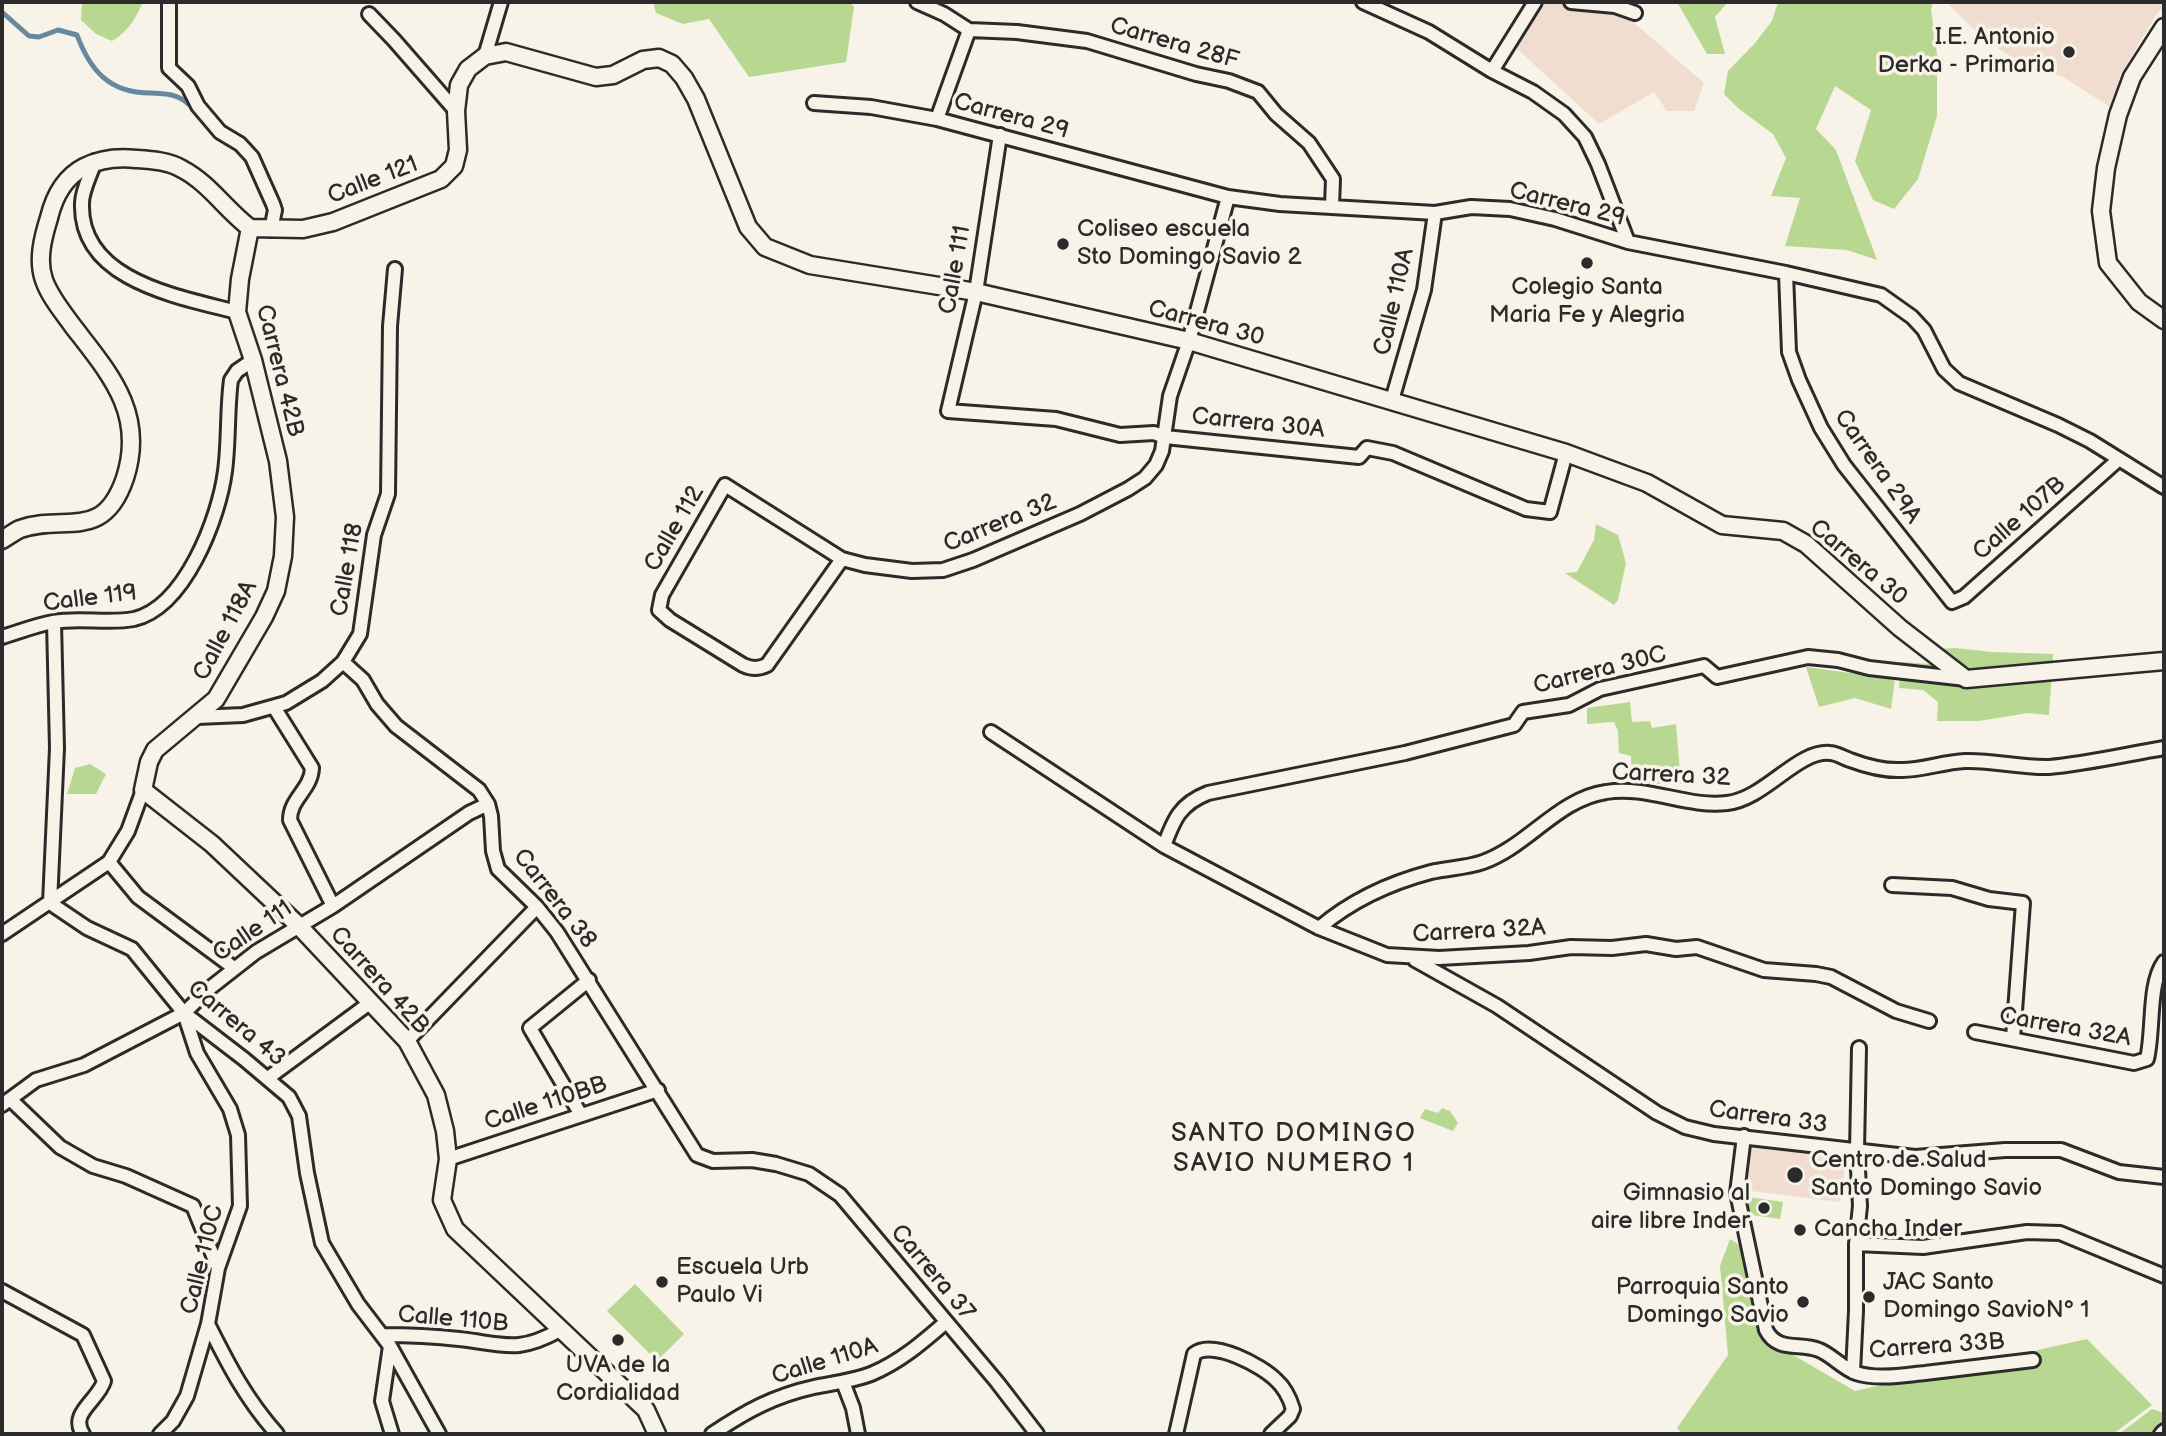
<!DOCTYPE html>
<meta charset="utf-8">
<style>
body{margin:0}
#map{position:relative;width:2166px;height:1436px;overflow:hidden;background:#f7f3e8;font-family:"Balsamiq Sans",sans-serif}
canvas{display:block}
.frame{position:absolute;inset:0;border:4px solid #2b2b2b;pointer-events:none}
</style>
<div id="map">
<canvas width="2166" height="1436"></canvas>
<div class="frame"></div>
</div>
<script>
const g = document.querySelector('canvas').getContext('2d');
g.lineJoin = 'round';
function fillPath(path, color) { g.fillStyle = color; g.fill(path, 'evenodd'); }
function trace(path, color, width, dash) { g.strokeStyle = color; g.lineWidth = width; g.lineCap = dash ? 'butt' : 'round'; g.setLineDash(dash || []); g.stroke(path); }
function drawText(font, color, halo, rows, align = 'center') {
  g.font = font + ' "Balsamiq Sans",sans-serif'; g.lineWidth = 7; g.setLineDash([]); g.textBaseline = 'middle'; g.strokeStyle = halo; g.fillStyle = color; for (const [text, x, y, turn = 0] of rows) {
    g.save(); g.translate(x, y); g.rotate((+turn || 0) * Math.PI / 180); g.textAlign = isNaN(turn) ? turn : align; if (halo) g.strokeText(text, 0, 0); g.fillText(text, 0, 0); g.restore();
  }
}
fillPath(new Path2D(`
 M1538,2H1563L1626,16L1704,83L1694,111H1667L1654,92L1599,124L1513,45Z
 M1950,2H2164V6L2156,15L2127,64L2110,107L2062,76L2031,69L1985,40L1949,5Z
 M1752,1142L1846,1160L1840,1202L1743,1190Z`), '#f0ddd0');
fillPath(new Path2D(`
 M82,2H143C136,18 128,32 112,41L96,34L81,20Z
 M653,2H850L854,7L846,62L749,77L709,19L683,24L656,13Z
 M1677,2H1728L1715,17L1725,54H1707Z
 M1778,2H1933L1931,9L1937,54V116L1918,179L1894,209L1873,200L1855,161L1871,110L1835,86L1816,129L1836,150L1877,260L1847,250L1785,246L1800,198L1771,196L1786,158L1773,134L1739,109L1724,94L1728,71L1755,43L1772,21Z
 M1596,524L1618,535L1626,563L1618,600L1614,605L1565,573L1577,572L1594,540Z
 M1956,648L1991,652L2053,654L2049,715L2028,713L1979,721H1937L1938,702L1923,690L1899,688L1901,662L1930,664L1932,649Z
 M1806,667L1895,679L1891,709L1855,698L1819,707Z
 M1630,702L1632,722L1650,721L1652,728L1676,724L1681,784L1632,783L1631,756L1619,753L1618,731L1614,722L1587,724V708Z
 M90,764L106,774L96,794H67L75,768Z
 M1442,1108L1450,1111L1458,1123L1453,1131L1420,1118L1425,1109L1438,1113Z
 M1748,1197L1783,1202L1780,1219L1746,1214Z
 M1730,1239L1746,1249L1759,1335L1855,1391L2087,1339L2152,1405L2113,1434H1682L1677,1428L1728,1355L1720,1266Z
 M635,1284L684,1334L657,1361L607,1311Z
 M2152,1409L2164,1413V1434H2119Z`), '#b8d891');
trace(new Path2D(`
 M2,12L29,36L39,37L58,30L77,35C90,70 109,93 150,93C171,94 180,94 195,110`), '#66899f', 5);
const minor = new Path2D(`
 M169,2V68L188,86L198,106L220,132L240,144L252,157L273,204L275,210L271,230
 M917,2L944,14L969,30L1017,32L1087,41L1196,74L1229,81L1258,92L1276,114L1309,143L1333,179L1332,206
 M1363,2L1429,32L1492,71L1533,92L1564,114L1585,137L1598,164L1628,242
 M1571,2L1615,6L1635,13
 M369,14L394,40L456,111
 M485,56L501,2
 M1492,71L1535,2
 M814,103L871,107L937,119L1228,197L1280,204L1435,213L1471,207L1510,209L1555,219L1628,242L1786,273L1881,295L1912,317L1924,330L1944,369L1959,383L2058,425L2090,441L2164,487
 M937,119L969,30
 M1000,135L976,292L948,411L1056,419L1120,435L1154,433L1165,437L1359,457L1367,448L1393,453L1526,509L1550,512L1566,453
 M95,161C91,174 82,190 82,203C79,281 180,297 237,312
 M1786,273L1789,352L1799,380L1821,428L1844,465L1952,602L1964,597L2118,460
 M1392,400L1424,290L1435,213
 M842,559L767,665C758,669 752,669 743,665L670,620L659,610L662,595L725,485L842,559L865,565L912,571L943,570L973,560L1080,514L1128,489L1145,478L1156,465L1162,451L1170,396L1189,341L1228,197
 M54,622L57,748L50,903L87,928L132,949L184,1013L244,1059L289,1097L299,1116L307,1173L322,1243L358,1304L390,1346L439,1434
 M2,637C19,632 36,625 53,622C80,617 108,624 134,619C185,607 219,518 225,471C229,441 227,410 231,380L237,371L253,360
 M343,662L363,680L377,704L396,726L479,790L488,804L491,816L493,851L498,869L537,907L557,932L697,1155L713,1161L752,1160L776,1164L809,1174L840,1195L997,1382L1037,1434
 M274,707L312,768C311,790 290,798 290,820L333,906
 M197,717L243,715L286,703L322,681L343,662L360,634L374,535L388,494L390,326L395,269
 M991,732L1164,846L1319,928L1387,955L1439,958L1529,953L1571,947L1612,948L1646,944L1676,949L1697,947L1764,970L1816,974L1831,977L1896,1011L1929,1021
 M1164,846C1174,819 1180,804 1208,793L1405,753L1514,725L1523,712L1569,705L1600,689L1704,666L1717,677L1808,657L1838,660L1869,668L1966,679
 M109,862L138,897L234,968
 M1892,885L1952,888L1989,899L2023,903L2013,1038
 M1319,928C1352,900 1389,883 1431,872C1448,868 1466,868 1483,862C1528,846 1558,799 1606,792C1647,785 1687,808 1727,803C1765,799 1797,750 1830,753C1836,753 1844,758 1850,760C1866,766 1884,771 1902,770C1923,770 1943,762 1965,761C1993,760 2021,768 2049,767C2085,764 2128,754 2164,748
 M2,934L109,862L128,831L143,790
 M1415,960L1497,1006L1657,1113L1685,1127L1714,1134L1915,1157L2005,1150H2061L2119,1172L2164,1177
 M1975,1032L2134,1063L2147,1059C2154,1030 2148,984 2164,962
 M407,1041L537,907
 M268,1078L371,1002
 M10,1099L60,1147L93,1166L126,1176L193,1206L218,1268
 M2,1105L36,1080L84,1065L184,1013L210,988L256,952L333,906L469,813L488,804
 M581,1115L530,1028L589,980
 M1744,1136L1737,1193L1766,1330C1778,1353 1800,1342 1819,1350C1832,1355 1842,1368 1856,1373C1877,1380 1904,1375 1925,1373C1961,1369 1997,1364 2033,1360
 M448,1159L658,1090
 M1856,1244L1923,1247L2027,1232L2060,1233L2164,1276
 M2,1291L83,1335L104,1381C98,1401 69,1413 83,1434
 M208,1324C229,1366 246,1399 277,1434
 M382,1335C407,1335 433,1336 459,1339C504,1344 517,1354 560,1330
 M390,1346L382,1401L392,1434
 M1853,1372L1856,1311V1244L1860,1206L1857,1151L1859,1048
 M843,1382L853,1408L858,1434
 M160,1434L173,1421L187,1396L208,1324L218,1268L240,1206L238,1135L230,1109L197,1053L184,1013
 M712,1434C745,1412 773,1396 814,1387C833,1383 853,1381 871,1374C900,1362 923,1342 946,1322
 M1176,1434L1194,1354C1213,1339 1262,1366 1276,1380C1284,1387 1290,1399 1293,1409L1290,1416L1271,1434
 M2161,1434L2164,1431`);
const tertiary = new Path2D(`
 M2164,27L2132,77L2118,115L2106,168L2101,211L2108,263L2139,302L2164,320
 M250,228L303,229L333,222L441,179L454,166L458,150L456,111L459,85L468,69L485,56L506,52L596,77L613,75L643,60L659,58L672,64L684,78L696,99L748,227L765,247L810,265L976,292L1189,341L1566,453L1647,483L1722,525L1783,531L1806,544L1900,628L1966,679L2164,661
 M250,228L240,279L237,312L253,360L278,461L285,517L283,556L276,591L264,617L216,699L155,750L149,762L143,790L212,844L298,925L407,1041L436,1095L445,1131L448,1159L442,1200L455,1229L646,1410L657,1434
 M2,540C7,537 14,532 20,529C65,513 103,543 125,478C146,413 109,373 72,325C62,311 50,297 44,280C37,260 43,237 49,218C54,197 65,177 84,167C100,159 118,157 136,159C151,160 169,161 182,169C209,183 226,210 250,228`);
trace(minor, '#2b2b2b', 18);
trace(tertiary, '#2b2b2b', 21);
trace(minor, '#f7f3e8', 12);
trace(tertiary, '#f7f3e8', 16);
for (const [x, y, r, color] of [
 [2069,52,7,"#2b2b2b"],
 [1063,244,7,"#2b2b2b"],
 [1587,263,7,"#2b2b2b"],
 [1795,1175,9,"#2b2b2b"],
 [1764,1208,7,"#2b2b2b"],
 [1800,1230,7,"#2b2b2b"],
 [662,1282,7,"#2b2b2b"],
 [1869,1297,7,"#2b2b2b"],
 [1803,1302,7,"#2b2b2b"],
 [618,1340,7,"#2b2b2b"]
]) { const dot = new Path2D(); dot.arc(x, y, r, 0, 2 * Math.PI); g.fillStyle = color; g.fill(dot); trace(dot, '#f7f3e8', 2.5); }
drawText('24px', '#2b2b2b', '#f7f3e8', [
 ["I.E. Antonio",2055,38,"right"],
 ["Derka - Primaria",2055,66,"right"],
 ["Coliseo escuela",1077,230],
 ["Sto Domingo Savio 2",1077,258],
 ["Colegio Santa",1587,288,"center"],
 ["Maria Fe y Alegria",1587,316,"center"],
 ["Centro de Salud",1811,1161],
 ["Santo Domingo Savio",1811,1189],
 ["Gimnasio al",1750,1194,"right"],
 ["aire libre Inder",1750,1222,"right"],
 ["Cancha Inder",1814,1230],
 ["Escuela Urb",676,1268],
 ["Paulo Vi",676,1296],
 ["JAC Santo",1883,1283],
 ["Domingo SavioNº 1",1883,1311],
 ["Parroquia Santo",1789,1288,"right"],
 ["Domingo Savio",1789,1316,"right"],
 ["UVA de la",618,1366,"center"],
 ["Cordialidad",618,1394,"center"]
], 'left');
drawText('24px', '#2b2b2b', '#f7f3e8', [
 ["Carrera 28F",1174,44,16],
 ["Carrera 29",1011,117,15],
 ["Calle 121",373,181,-21],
 ["Carrera 29",1567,205,14],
 ["Calle 111",956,270,-80],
 ["Calle 110A",1395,302,-77],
 ["Carrera 30",1206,324,15],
 ["Carrera 42B",279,371,76],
 ["Carrera 30A",1258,424,6],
 ["Carrera 29A",1877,467,55],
 ["Calle 107B",2020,519,-41],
 ["Carrera 32",1000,524,-22],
 ["Calle 112",675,529,-60],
 ["Carrera 30",1858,563,40],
 ["Calle 118",348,570,-80],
 ["Calle 119",90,599,-7],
 ["Calle 118A",226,631,-62],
 ["Carrera 30C",1600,671,-14],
 ["Carrera 32",1671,776,3],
 ["Carrera 38",554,899,52],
 ["Calle 111",253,932,-34],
 ["Carrera 32A",1479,932,-3],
 ["Carrera 42B",379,981,48],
 ["Carrera 43",236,1024,40],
 ["Carrera 32A",2065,1028,10],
 ["Calle 110BB",546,1104,-18],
 ["Carrera 33",1768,1118,8],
 ["Calle 110C",203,1260,-76],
 ["Carrera 37",932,1273,50],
 ["Calle 110B",453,1320,5],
 ["Carrera 33B",1937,1347,-4],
 ["Calle 110A",825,1362,-17]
]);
g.letterSpacing = '2px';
drawText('26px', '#2b2b2b', '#f7f3e8', [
 ["SANTO DOMINGO",1294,1134],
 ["SAVIO NUMERO 1",1294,1164]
]);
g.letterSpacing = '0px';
</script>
